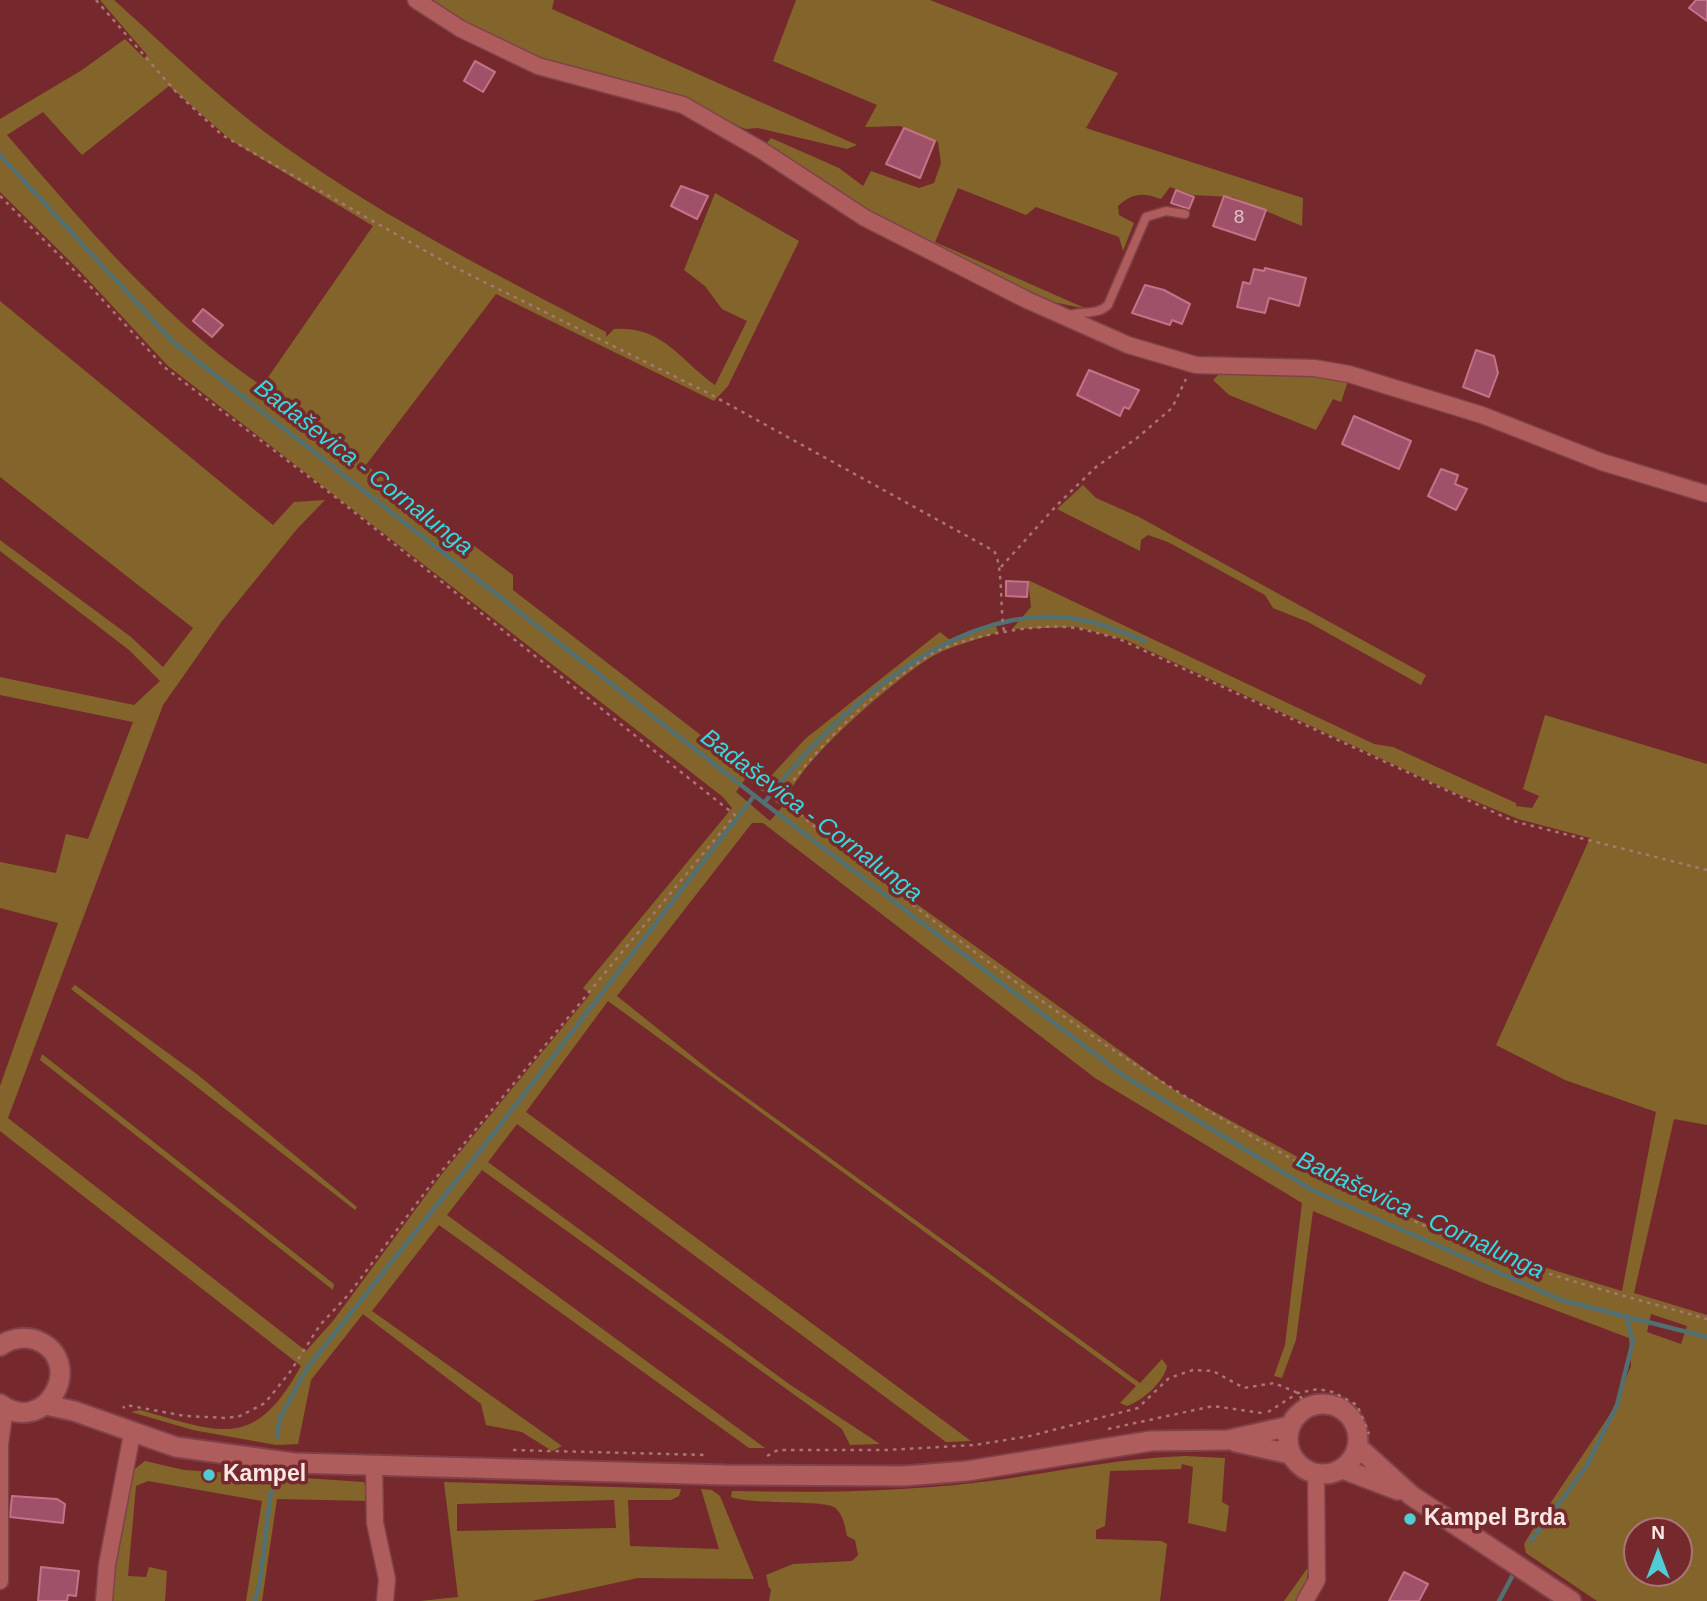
<!DOCTYPE html>
<meta charset="utf-8">
<style>
body{margin:0}
#map{position:relative;width:1707px;height:1601px;overflow:hidden;background:#75292c;font-family:Arial,sans-serif}
canvas{display:block}
.north{position:absolute;left:1623px;top:1517px;width:70px;height:70px;box-sizing:border-box;background:#75292c;border:2px solid #aa7576;border-radius:50%;rotate:0deg;font-size:19px;font-weight:700;line-height:28px;text-align:center;color:#f9e6e5}
.north::after{content:'';display:block;margin:auto;width:24px;height:32px;background:#51ccd4;clip-path:polygon(50% 0,100% 100%,50% 72%,0 100%)}
</style>
<div id="map">
<canvas width="1707" height="1601"></canvas>
<div class="north">N</div>
</div>
<script>
const g = document.querySelector('canvas').getContext('2d');
g.lineJoin = 'round';
function fillPath(path, color) { g.fillStyle = color; g.fill(path, 'evenodd'); }
function trace(path, color, width, dash) { g.strokeStyle = color; g.lineWidth = width; g.lineCap = dash ? 'butt' : 'round'; g.setLineDash(dash || []); g.stroke(path); }
function drawText(font, color, halo, rows, align = 'center') {
  g.font = font + ' Arial,sans-serif'; g.lineWidth = 7; g.setLineDash([]); g.textBaseline = 'middle'; g.strokeStyle = halo; g.fillStyle = color; for (const [text, x, y, turn = 0] of rows) {
    g.save(); g.translate(x, y); g.rotate((+turn || 0) * Math.PI / 180); g.textAlign = isNaN(turn) ? turn : align; if (halo) g.strokeText(text, 0, 0); g.fillText(text, 0, 0); g.restore();
  }
}
fillPath(new Path2D(`
 M100,0H114C163,44 210,90 262,130C368,210 488,270 606,332V337L614,329C662,325 681,361 715,385L747,321L722,309L705,286L684,270L715,193L799,241L728,386L714,401L496,294L366,465L513,575V590L746,770L769,778L805,739L940,632L950,640L995,623L998,632C978,640 952,645 933,656C900,675 791,767 787,802L896,889L1176,1091L1401,1213L1488,1250L1622,1291L1656,1112L1565,1080L1496,1045L1590,838L1518,819L1453,792L1126,640L1076,627L1012,629L1031,607L1028,580L1374,744L1393,747L1516,803V806L1532,808L1539,796L1523,789L1545,715L1707,764V1125L1674,1119L1634,1293L1707,1315V1601H1597L1526,1553L1524,1544L1535,1526L1613,1410L1631,1366L1629,1338L1489,1285L1313,1211L1296,1340L1282,1378L1274,1376L1285,1345L1302,1203L1095,1078L763,823H752L617,996L713,1073L1140,1383L1162,1359L1167,1366C1164,1382 1142,1401 1127,1406L1120,1403L1136,1386L608,1001L526,1112L971,1441L946,1442L517,1124L488,1162L789,1384L880,1444L850,1445L842,1429L482,1170L447,1215L765,1448H749L439,1225L372,1311L562,1446L552,1451L522,1432L486,1425L481,1404L363,1314L311,1380L298,1444L276,1445L193,1430L131,1412L140,1410C222,1433 254,1451 301,1366L0,1131V1086L58,923L0,908V862L56,873L66,834L88,839L133,722L0,695V677L134,705L160,681L129,650L0,551V540L131,637L163,667L193,628L0,477V301L273,525L294,502L325,500L297,529L222,621L163,705L8,1118L306,1351L333,1321L441,1175L590,994L583,988L732,808L723,797L168,366L79,270L0,192V119L82,70L125,39L144,58L147,55ZM169,86L232,141L373,226L262,386C164,320 84,224 7,135L43,112L82,155ZM746,778L782,807L770,821L736,792ZM1651,1314L1687,1326L1681,1344L1647,1332ZM1679,1531V1573H1637V1531Z
 M430,0H554L552,9L857,145L847,149L758,128L746,129L603,77L532,56L475,29Z
 M796,0H930L1118,73L1086,128L1303,198L1302,226L1232,197L1193,195L1170,187L1161,199C1143,192 1132,193 1118,206L1119,215L1134,223L1123,251L1119,237L1036,207L1026,215L958,188L935,242L1087,309L1043,300L873,218L765,145L771,138L839,168L863,186L871,171L919,188L934,183L941,163L938,142L900,126L865,127L877,105L773,61Z
 M1281,373L1348,381L1341,402L1333,399L1316,430L1229,395L1213,380L1219,374Z
 M1083,485L1096,498L1139,517L1426,675L1421,685L1308,622L1273,608L1265,595L1168,542L1148,535L1141,540L1140,551L1057,509Z
 M75,985L198,1075L357,1207L355,1210L71,989Z
 M42,1054L334,1284L333,1290L40,1060Z
 M1185,1456L1225,1458L1222,1502L1229,1506L1226,1532L1188,1523L1193,1467L1182,1464L1181,1469L1110,1471L1105,1526L1096,1530V1539L1161,1541L1167,1544L1160,1601H769L771,1589L769,1588L766,1575L793,1564L852,1561L858,1555L855,1540L847,1536C845,1526 843,1513 834,1507C822,1500 755,1505 731,1497L732,1491C823,1493 914,1492 1005,1479C1065,1470 1124,1458 1185,1456Z
 M145,1461L184,1470L364,1482L370,1501L277,1499L262,1601H246L262,1501L148,1481L136,1486L128,1576L146,1577L149,1567L167,1571L165,1601H110L131,1472Z
 M444,1482L681,1489L679,1496L671,1500H628L630,1546L719,1549L701,1489L712,1490L720,1496L754,1579L638,1578L532,1601H420L458,1597ZM614,1500L616,1528L457,1531V1504Z
 M1309,1566L1305,1590L1299,1601H1284Z`), '#83652b');
trace(new Path2D(`
 M0,155L173,342L764,803L1124,1076L1312,1190L1561,1300L1707,1337
 M764,803C829,718 952,603 1069,618C1096,621 1120,631 1145,641
 M277,1437L280,1418L307,1368L484,1146L754,796
 M1531,1541L1586,1467L1617,1405L1633,1341L1626,1316
 M255,1601L260,1581L271,1491
 M1499,1601L1515,1571`), '#527072', 4.5);
const building = new Path2D(`
 M1696,0H1707V21L1689,8Z
 M475,61L495,72L483,92L464,81Z
 M904,128L935,141L920,178L886,164Z
 M681,186L708,196L697,219L671,206Z
 M1176,190L1194,197L1189,209L1171,203Z
 M1224,196L1266,210L1255,240L1213,226Z
 M1265,268L1306,278L1299,306L1269,298L1265,313L1237,307L1243,282L1250,284L1254,269L1264,271Z
 M1145,285L1164,290L1190,304L1182,324L1172,320L1170,325L1132,313Z
 M203,309L223,325L212,337L193,321Z
 M1476,350L1494,356L1498,373L1489,397L1463,387Z
 M1089,370L1139,390L1129,409L1124,407L1120,416L1077,395Z
 M1354,416L1411,441L1399,469L1342,444Z
 M1441,469L1458,475L1455,484L1467,489L1456,510L1428,496Z
 M1006,581L1028,582L1027,597L1006,596Z
 M12,1496L57,1499L65,1504L63,1523L10,1517Z
 M41,1567L79,1571L76,1596L68,1595L67,1601H38Z
 M1404,1572L1428,1584L1419,1601H1389Z`);
fillPath(building, '#9f516a');
trace(building, '#c4728a', 2);
const service = new Path2D(`
 M1066,316C1081,310 1097,316 1108,305L1146,217L1166,211L1185,214`);
const minor = new Path2D(`
 M416,0L461,29L538,66L683,105L761,150L865,218L1027,300L1128,345L1196,365L1314,368L1349,374L1482,415L1602,462L1707,494
 M374,1465L375,1523L387,1579L385,1601
 M0,1581V1444L5,1408
 M104,1601L107,1565L132,1434
 M1305,1601L1317,1580L1316,1474`);
const tertiary = new Path2D(`
 M0,1346C10,1339 23,1336 36,1340C88,1360 46,1438 0,1404
 M1288 1439a35 35 0 1 1 70 0a35 35 0 1 1-70 0Z
 M46,1405L74,1411L176,1447L294,1463L726,1475L904,1476L967,1471L1151,1441L1228,1440L1290,1426
 M1236,1442L1290,1454
 M1358,1447L1412,1496L1571,1601
 M1343,1469L1398,1490`);
trace(service, '#80424a', 11);
trace(minor, '#80424a', 19);
trace(tertiary, '#80424a', 23);
trace(new Path2D(`
 M96,0L176,92L222,135L450,265L708,393L994,551C1003,564 1000,610 1004,631
 M0,196L89,285L164,367L334,496L735,815L435,1179L349,1294L320,1325L290,1372L265,1403L240,1416L226,1418L185,1416L126,1405L123,1408
 M1001,567L1057,505L1096,467L1137,438L1172,408L1186,379
 M1707,870L1513,821L1117,638C1100,634 1082,628 1065,627C1033,624 957,638 930,655C873,692 820,743 780,798C984,967 1201,1127 1445,1235C1529,1272 1619,1294 1707,1319
 M1268,1412L1298,1393L1318,1389L1333,1392L1357,1405L1369,1434
 M1108,1429L1213,1406L1262,1413
 M513,1450L706,1455
 M767,1456L778,1450H886L975,1445L1030,1436L1138,1408L1169,1378L1193,1370L1213,1371L1244,1388L1274,1383L1298,1393L1307,1407`), '#aa7576', 2.5, [3.5, 5]);
trace(service, '#ae5c5c', 8);
trace(minor, '#ae5c5c', 16);
trace(tertiary, '#ae5c5c', 19);
for (const [x, y, r, color] of [
 [209,1475,7,"#51ccd4"],
 [1410,1519,7,"#51ccd4"]
]) { const dot = new Path2D(); dot.arc(x, y, r, 0, 2 * Math.PI); g.fillStyle = color; g.fill(dot); trace(dot, '#75292c', 2.5); }
drawText('19px', '#e2c1c6', null, [
 ["8",1239,218]
]);
drawText('bold 23px', '#f9e6e5', '#75292c', [
 ["Kampel",223,1475],
 ["Kampel Brda",1424,1519]
], 'left');
drawText('italic 24px', '#36d7e0', '#75292c', [
 ["Badaševica - Cornalunga",363,468,38],
 ["Badaševica - Cornalunga",811,816,37],
 ["Badaševica - Cornalunga",1420,1216,25]
]);
</script>
